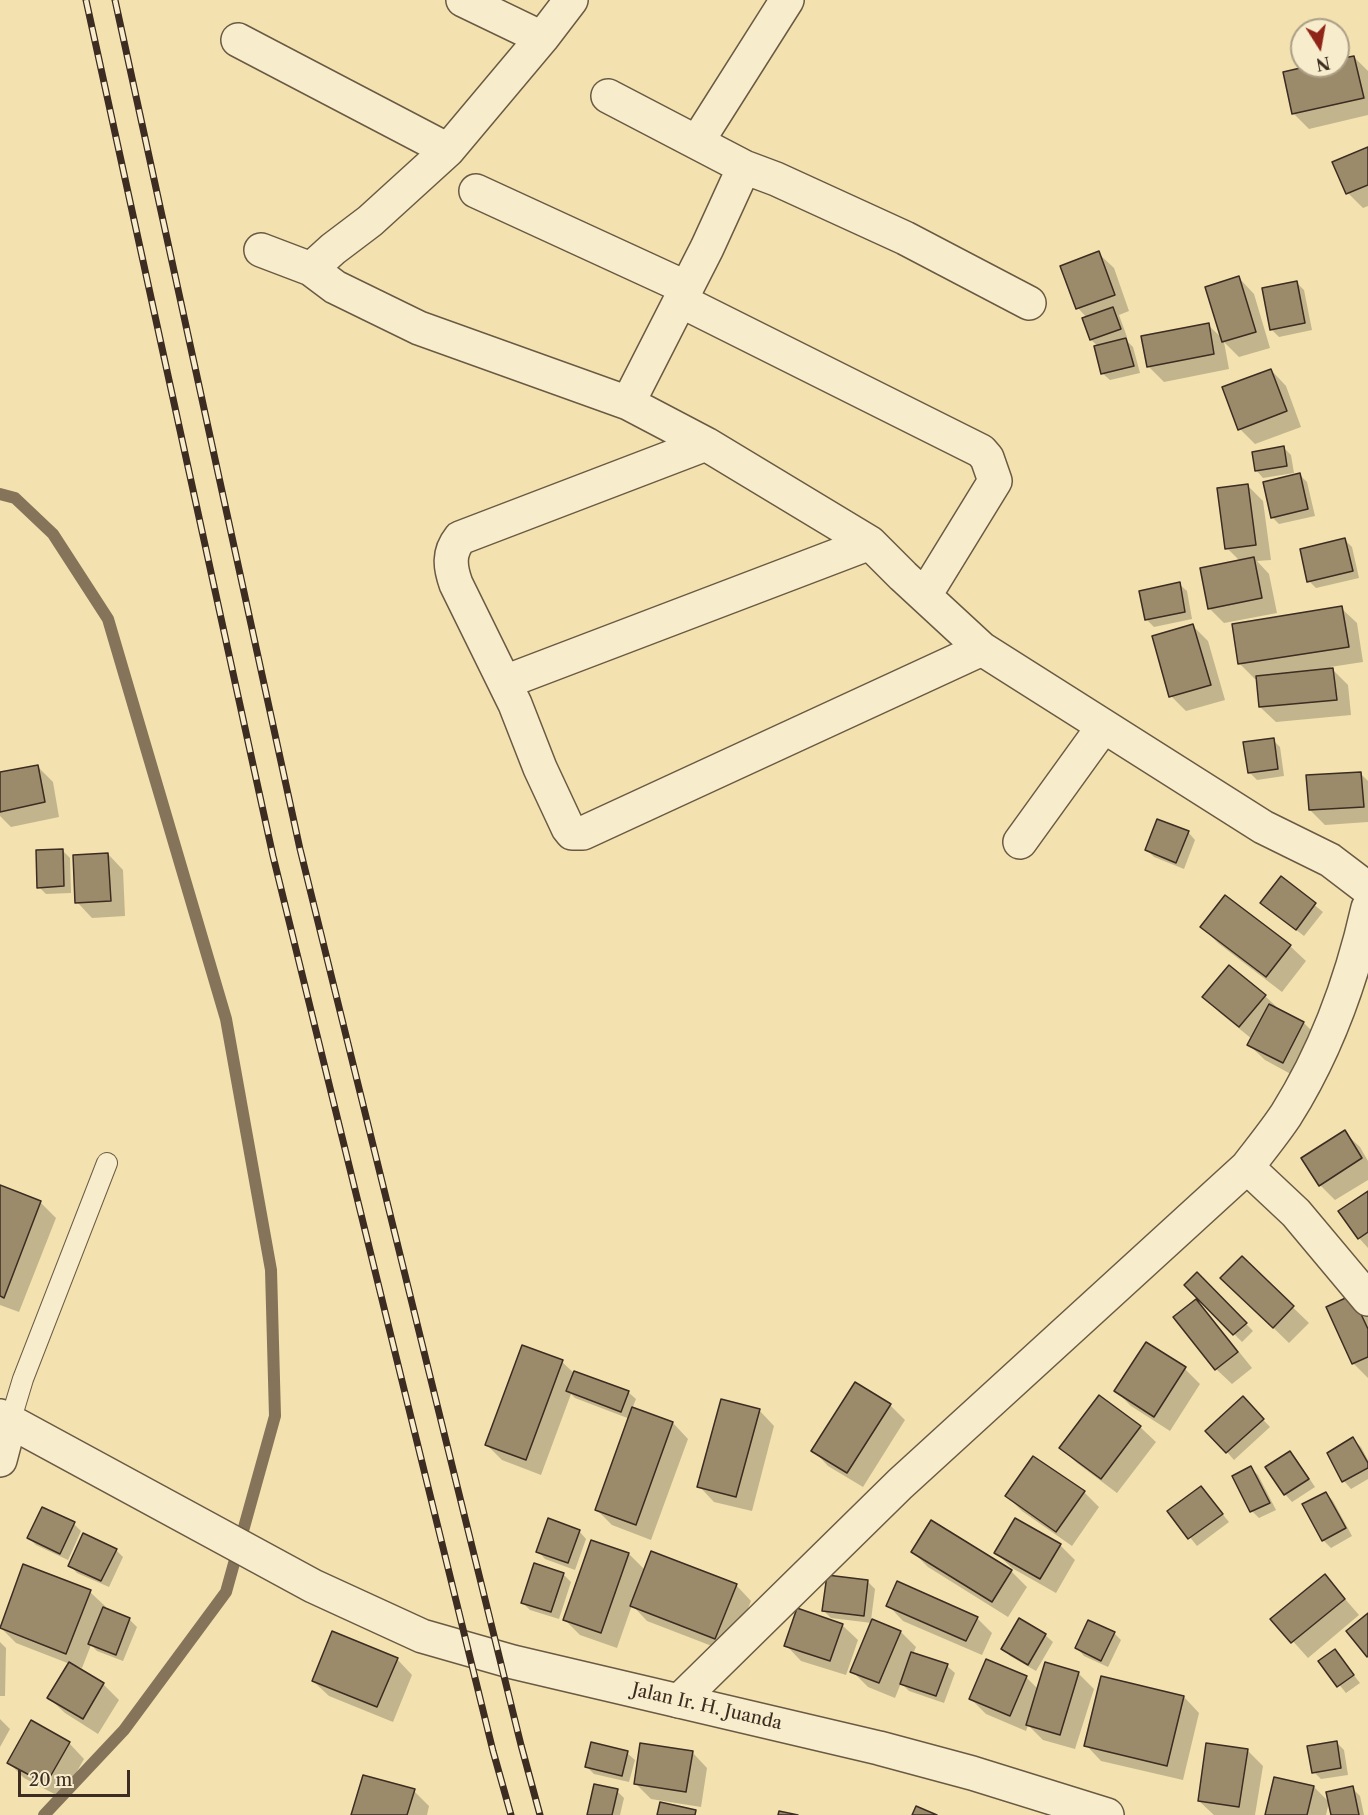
<!DOCTYPE html>
<style>
body{margin:0}
#map{position:relative;width:1368px;height:1815px;overflow:hidden;background:#f3e2af;font-family:"Libre Caslon Text",serif}
canvas{display:block}
.north{position:absolute;left:1290px;top:18px;width:60px;height:60px;box-sizing:border-box;background:#f7eccb;border:2px solid #ac9f87;border-radius:50%;rotate:169deg;font-size:16px;font-weight:700;line-height:24px;text-align:center;color:#3c2c21}
.north::after{content:'';display:block;margin:auto;width:21px;height:27px;background:#8f2418;clip-path:polygon(50% 0,100% 100%,50% 72%,0 100%)}
.scale{position:absolute;left:18px;top:1770px;width:112px;height:27px;box-sizing:border-box;border:3px solid #3c2c21;border-top:0;padding-left:8px;font-size:18px;line-height:21px;white-space:nowrap;color:#3c2c21;-webkit-text-stroke:4px #f7eccb;paint-order:stroke}
</style>
<div id="map">
<canvas width="1368" height="1815"></canvas>
<div class="north">N</div>
<div class="scale">20 m</div>
</div>
<script>
const g = document.querySelector('canvas').getContext('2d');
g.lineJoin = 'round';
function fillPath(path, color) { g.fillStyle = color; g.fill(path, 'evenodd'); }
function trace(path, color, width, dash) { g.strokeStyle = color; g.lineWidth = width; g.lineCap = dash ? 'butt' : 'round'; g.setLineDash(dash || []); g.stroke(path); }
function drawText(font, color, halo, rows, align = 'center') {
  g.font = font + ' "Libre Caslon Text",serif'; g.lineWidth = 4.5; g.setLineDash([]); g.textBaseline = 'middle'; g.strokeStyle = halo; g.fillStyle = color; for (const [text, x, y, turn = 0] of rows) {
    g.save(); g.translate(x, y); g.rotate((+turn || 0) * Math.PI / 180); g.textAlign = isNaN(turn) ? turn : align; if (halo) g.strokeText(text, 0, 0); g.fillText(text, 0, 0); g.restore();
  }
}
fillPath(new Path2D(`
 M1354,57L1368,71V115L1309,129L1293,113L1316,66H1338V61Z
 M1368,148V206L1363,208L1348,193Z
 M1098,253L1114,268L1129,311L1119,315L1127,337L1124,338L1133,347L1140,373L1110,380L1102,373L1098,346L1091,340L1087,318L1078,308L1062,266Z
 M1239,278L1254,294L1270,348L1239,357L1224,342L1229,369L1164,382L1148,366L1208,325L1223,339Z
 M1297,283L1304,290L1312,330L1279,337L1271,329Z
 M1271,370L1286,386L1301,427L1255,444L1240,429Z
 M1284,448L1291,455L1294,473L1263,478L1256,470Z
 M1300,475L1307,482L1315,516L1279,524L1272,517Z
 M1247,485L1263,501L1271,560L1257,561L1269,574L1277,613L1224,623L1209,608L1240,561L1227,548Z
 M1345,540L1352,547L1359,578L1316,588L1309,581Z
 M1179,584L1187,591L1192,619L1154,627L1146,619Z
 M1341,608L1357,623L1363,662L1330,667L1348,685L1351,715L1276,722L1260,707L1257,679H1255L1240,664Z
 M1193,626L1208,641L1225,700L1186,711L1171,696Z
 M1273,740L1280,747L1284,776L1257,780L1249,772Z
 M37,766L53,782L59,817L11,827L0,816V774Z
 M1361,774L1368,781V822L1325,825L1310,810Z
 M1188,832L1195,840L1184,869L1154,857L1146,849Z
 M62,850L70,858L71,893L46,894L39,887Z
 M108,854L123,870L125,916L92,918L77,902Z
 M1281,878L1323,912L1304,936L1262,903Z
 M1202,927L1290,946L1306,961L1282,992L1218,943Z
 M1265,996L1281,1011L1304,1023L1319,1038L1298,1078L1265,1060L1249,1045L1252,1039L1220,1013L1204,997Z
 M1344,1132L1360,1147L1368,1161V1180L1335,1200L1320,1185Z
 M0,1187L40,1202L56,1218L19,1312L0,1305Z
 M1368,1193V1248L1359,1238Z
 M1242,1258L1309,1323L1289,1343L1222,1278Z
 M1197,1274L1253,1331L1242,1342L1186,1285Z
 M1196,1301L1211,1317L1252,1368L1232,1384L1216,1369L1175,1317Z
 M1328,1307L1368,1314V1378L1353,1363Z
 M1146,1344L1185,1369L1200,1384L1170,1431L1131,1406L1116,1391Z
 M562,1362L575,1374L628,1392L636,1399L632,1409L673,1423L688,1439L651,1540L612,1525L597,1510L630,1419L575,1398L571,1394L541,1475L502,1460L487,1445Z
 M1099,1397L1140,1427L1156,1442L1117,1493L1077,1463L1061,1448Z
 M890,1405L905,1420L863,1487L828,1466L813,1450Z
 M1250,1406L1270,1427L1234,1460L1227,1452Z
 M759,1410L774,1426L752,1511L714,1502L699,1486Z
 M1353,1439L1361,1447L1368,1460V1479L1351,1489L1344,1481L1329,1453Z
 M1290,1453L1297,1460L1315,1487L1292,1502L1285,1494L1267,1468Z
 M1251,1468L1258,1475L1276,1510L1259,1518L1252,1511Z
 M1201,1488L1229,1522L1197,1546L1169,1511Z
 M1084,1492L1099,1507L1072,1546L1022,1511L1007,1496Z
 M1326,1493L1333,1501L1352,1536L1331,1548L1323,1540L1304,1504Z
 M931,1522L1012,1572L1027,1587L1008,1617L928,1567L913,1552Z
 M74,1524L81,1531L68,1560L36,1545L29,1538Z
 M579,1531L586,1539L575,1570L545,1559L538,1551Z
 M1060,1545L1075,1560L1056,1593L1012,1568L996,1553Z
 M116,1550L123,1557L109,1587L77,1573L70,1565Z
 M629,1554L646,1571L736,1585L751,1601L730,1653L647,1621L632,1605L617,1648L580,1635L565,1620Z
 M24,1566L90,1592L106,1607L105,1610L130,1620L137,1627L123,1661L97,1651L91,1645L82,1668L76,1666L75,1668L103,1684L119,1700L98,1734L65,1713L49,1698L70,1664L16,1643L0,1627Z
 M563,1574L571,1582L559,1619L530,1610L523,1603Z
 M1325,1576L1359,1615L1308,1658L1273,1619Z
 M867,1581L875,1589L871,1620L901,1632L916,1647L913,1654L947,1666L955,1673L944,1703L909,1691L901,1683L895,1698L868,1687L852,1671L872,1623L831,1618L824,1611Z
 M888,1605L977,1618L992,1633L982,1655L903,1621Z
 M842,1625L858,1640L846,1675L801,1661L786,1645Z
 M1114,1633L1121,1640L1108,1667L1084,1656L1077,1648Z
 M1045,1635L1053,1642L1036,1671L1010,1656L1003,1649Z
 M0,1642L6,1648L5,1696H0Z
 M1335,1651L1360,1683L1346,1693L1320,1661Z
 M397,1659L412,1675L393,1722L329,1696L313,1681Z
 M987,1661L1026,1677L1038,1689L1046,1664L1079,1674L1094,1689L1075,1749L1043,1740L1028,1725L1026,1731L986,1714L971,1699Z
 M1184,1697L1199,1713L1183,1780L1101,1761L1086,1745Z
 M0,1719L10,1729L0,1747Z
 M1336,1742L1344,1750L1348,1775L1321,1779L1314,1772Z
 M69,1743L84,1759L62,1798L24,1778L9,1763Z
 M1247,1750L1263,1766L1255,1815H1214L1199,1801Z
 M692,1752L707,1768L701,1807L651,1799L635,1783Z
 M627,1753L635,1760L629,1782L594,1774L587,1767Z
 M1314,1787L1329,1802L1326,1815H1267Z
 M1352,1788L1360,1796L1364,1815H1332Z
 M414,1791L429,1806L427,1815H353Z
 M617,1791L624,1798L620,1815H588Z`), '#0003');
trace(new Path2D(`
 M0,494L15,498L53,534L108,619L226,1019L271,1270L275,1416L226,1592L124,1730L44,1815`), '#857459', 12);
const building = new Path2D(`
 M1354,56L1364,98L1292,114L1283,72L1309,66H1338V59Z
 M1368,147V185L1346,194L1332,162Z
 M1099,251L1115,295L1076,309L1060,266Z
 M1239,276L1256,332L1222,342L1205,287Z
 M1297,281L1305,323L1270,330L1262,288Z
 M1113,307L1121,329L1090,340L1082,318Z
 M1209,323L1214,354L1147,367L1141,336Z
 M1126,338L1134,366L1101,374L1094,346Z
 M1271,369L1287,411L1238,430L1222,387Z
 M1284,446L1287,466L1255,471L1252,452Z
 M1300,473L1308,509L1271,518L1263,482Z
 M1248,484L1256,545L1225,549L1217,488Z
 M1345,538L1353,571L1307,582L1300,549Z
 M1254,557L1262,598L1208,609L1200,568Z
 M1180,582L1185,612L1145,620L1139,591Z
 M1342,606L1349,647L1238,664L1232,624Z
 M1193,624L1211,685L1169,697L1152,636Z
 M1333,668L1337,700L1259,707L1256,676Z
 M1274,738L1278,769L1248,773L1243,742Z
 M38,765L45,802L0,812V772Z
 M1361,772L1364,807L1309,810L1306,775Z
 M1157,819L1189,831L1176,863L1145,850Z
 M63,849L64,886L37,888L36,850Z
 M108,853L111,901L75,903L73,855Z
 M1281,876L1316,903L1296,930L1260,903Z
 M1225,895L1291,945L1266,977L1200,927Z
 M1229,965L1266,995L1239,1027L1202,997Z
 M1269,1004L1304,1022L1283,1063L1247,1045Z
 M1345,1130L1362,1158L1319,1186L1301,1158Z
 M0,1185L41,1201L4,1298L0,1296Z
 M1368,1191V1232L1358,1239L1338,1211Z
 M1242,1256L1294,1306L1273,1328L1220,1278Z
 M1197,1272L1247,1323L1233,1335L1184,1285Z
 M1352,1295L1368,1329V1357L1352,1364L1326,1307Z
 M1196,1299L1238,1352L1215,1370L1173,1317Z
 M1146,1342L1186,1367L1154,1417L1114,1391Z
 M522,1345L563,1360L526,1460L485,1445Z
 M574,1371L629,1391L621,1412L566,1391Z
 M855,1382L891,1404L847,1473L811,1451Z
 M1099,1395L1141,1426L1101,1479L1059,1448Z
 M1243,1396L1264,1419L1226,1453L1205,1431Z
 M721,1399L760,1409L736,1497L697,1487Z
 M632,1407L673,1422L636,1525L595,1510Z
 M1353,1437L1368,1463V1468L1342,1482L1327,1453Z
 M1290,1451L1309,1479L1284,1495L1265,1467Z
 M1033,1456L1085,1491L1056,1532L1005,1496Z
 M1251,1466L1270,1503L1250,1512L1232,1476Z
 M1201,1486L1223,1514L1188,1539L1167,1511Z
 M1326,1492L1346,1528L1322,1541L1302,1504Z
 M42,1507L75,1522L60,1554L27,1538Z
 M548,1518L580,1530L568,1563L536,1552Z
 M1015,1518L1061,1544L1040,1579L994,1553Z
 M931,1520L1012,1570L992,1602L911,1552Z
 M83,1533L117,1549L101,1581L68,1566Z
 M591,1540L629,1553L601,1633L563,1620Z
 M651,1551L737,1584L715,1639L630,1606Z
 M534,1563L564,1573L551,1612L521,1603Z
 M23,1564L91,1590L66,1654L0,1628Z
 M1325,1574L1345,1599L1291,1643L1270,1619Z
 M827,1575L868,1580L864,1616L822,1611Z
 M897,1581L978,1617L966,1641L886,1606Z
 M103,1607L130,1618L116,1655L88,1644Z
 M797,1608L843,1624L830,1661L784,1646Z
 M1368,1613V1656L1367,1657L1346,1631Z
 M1019,1618L1046,1634L1028,1665L1001,1649Z
 M872,1619L901,1631L879,1683L850,1672Z
 M1088,1620L1115,1632L1101,1661L1075,1648Z
 M332,1631L398,1658L377,1707L312,1681Z
 M1335,1649L1354,1675L1337,1687L1318,1661Z
 M911,1652L948,1664L936,1696L900,1684Z
 M986,1659L1027,1676L1010,1716L969,1699Z
 M69,1662L104,1683L83,1719L47,1698Z
 M1045,1662L1079,1672L1060,1735L1026,1725Z
 M1101,1676L1184,1696L1167,1766L1084,1746Z
 M31,1720L70,1742L46,1784L7,1763Z
 M1337,1741L1341,1768L1312,1773L1307,1746Z
 M591,1742L628,1751L622,1776L585,1767Z
 M640,1743L693,1751L686,1792L634,1784Z
 M1206,1743L1248,1749L1239,1807L1198,1801Z
 M363,1775L415,1789L407,1815H351Z
 M1274,1777L1314,1786L1307,1815H1265Z
 M594,1784L618,1789L612,1815H587Z
 M1353,1786L1359,1815H1331L1326,1792Z
 M660,1802L696,1810L695,1815H657Z
 M916,1806L937,1815H912Z
 M779,1811L798,1815H778Z`);
fillPath(building, '#9b8b6b');
trace(building, '#3c2c21', 1.5);
const service = new Path2D(`
 M10,1422L23,1379L107,1163`);
const minor = new Path2D(`
 M463,0L542,38
 M571,0L542,38L448,150L370,221L333,249L311,269L335,287L419,328L628,403L706,444L870,543L903,576L982,649L1263,827L1330,860L1368,889
 M238,40L448,150
 M608,96L744,167
 M697,142L787,0
 M476,191L687,288
 M261,250L311,269
 M681,301L981,451L987,458L995,481L925,595
 M628,403L707,248L744,167L776,179L905,238L1029,303
 M706,444L460,538C448,553 450,567 456,584L515,704L540,768L568,828L572,833H583L982,649
 M505,682L870,543
 M1020,842L1103,727
 M1247,1167L1296,1213L1368,1299
 M0,1460L10,1422
 M679,1701L900,1484L1247,1167C1260,1150 1274,1133 1286,1115C1325,1053 1352,979 1368,908`);
const tertiary = new Path2D(`
 M0,1416L313,1586L422,1636L513,1662L879,1748L972,1773L1107,1815`);
trace(service, '#6a5a44', 22);
trace(minor, '#6a5a44', 36);
trace(tertiary, '#6a5a44', 36);
trace(service, '#f7eccb', 20);
trace(minor, '#f7eccb', 33);
trace(tertiary, '#f7eccb', 33);
const rail = new Path2D(`
 M86,0L273,856L493,1751L511,1815
 M115,0L300,849L521,1745L540,1815`);
trace(rail, '#3c2c21', 7);
trace(rail, '#f7eccb', 4.5, [14]);
drawText('18px', '#3c2c21', '#f7eccb', [
 ["Jalan Ir. H. Juanda",707,1707,13]
]);
</script>
